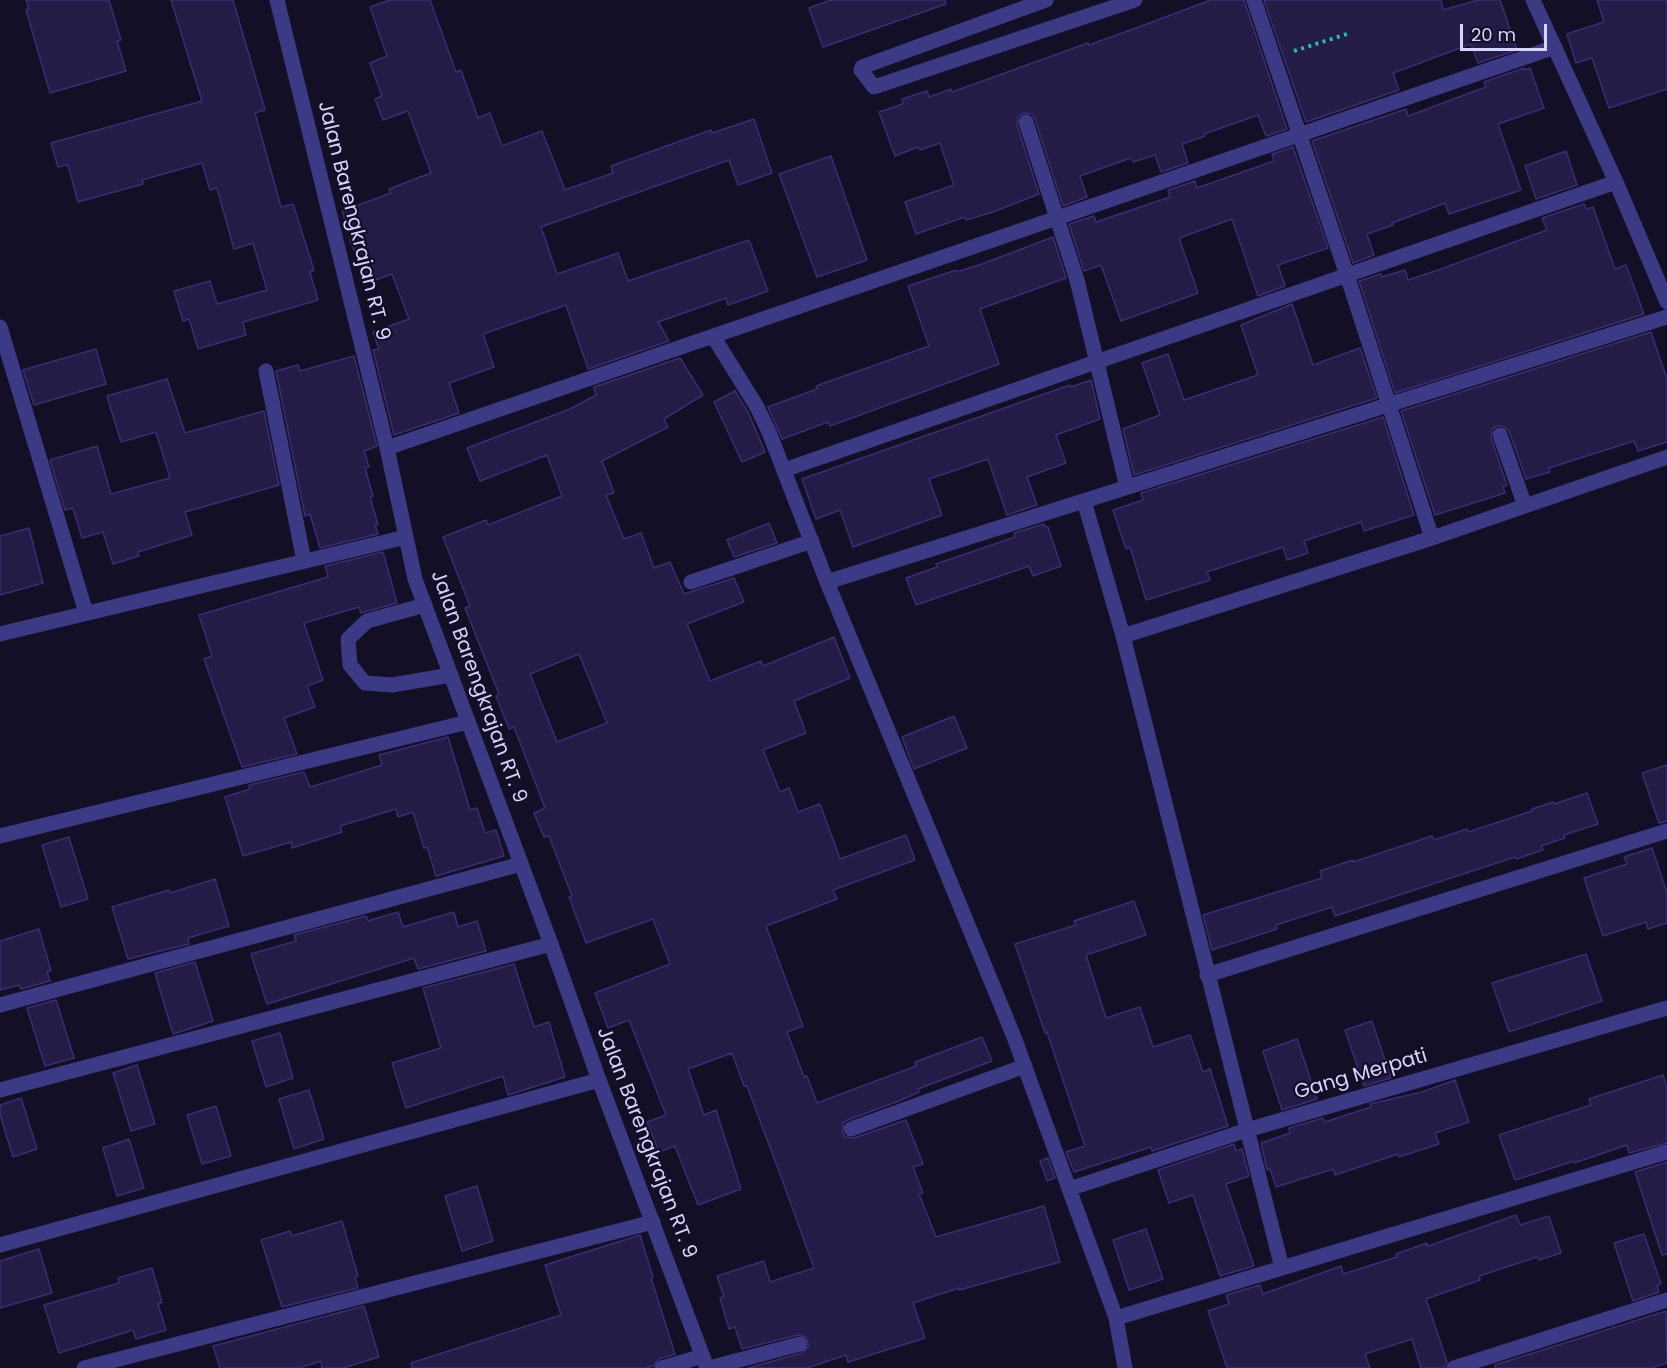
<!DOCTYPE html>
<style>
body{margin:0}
#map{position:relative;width:1667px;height:1368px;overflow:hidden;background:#130f26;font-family:Poppins,sans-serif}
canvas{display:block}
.scale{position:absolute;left:1460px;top:24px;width:87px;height:27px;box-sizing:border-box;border:3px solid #d9d4ff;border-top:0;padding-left:8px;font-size:18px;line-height:21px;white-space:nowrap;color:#d9d4ff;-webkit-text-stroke:4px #130f26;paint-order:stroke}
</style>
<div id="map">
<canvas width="1667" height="1368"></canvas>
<div class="scale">20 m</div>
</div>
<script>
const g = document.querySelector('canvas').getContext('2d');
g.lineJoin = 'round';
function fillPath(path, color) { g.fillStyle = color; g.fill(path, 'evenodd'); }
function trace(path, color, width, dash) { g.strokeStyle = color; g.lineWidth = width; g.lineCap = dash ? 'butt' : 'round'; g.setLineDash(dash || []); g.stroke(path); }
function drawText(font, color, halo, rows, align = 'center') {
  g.font = font + ' Poppins,sans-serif'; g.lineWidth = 4.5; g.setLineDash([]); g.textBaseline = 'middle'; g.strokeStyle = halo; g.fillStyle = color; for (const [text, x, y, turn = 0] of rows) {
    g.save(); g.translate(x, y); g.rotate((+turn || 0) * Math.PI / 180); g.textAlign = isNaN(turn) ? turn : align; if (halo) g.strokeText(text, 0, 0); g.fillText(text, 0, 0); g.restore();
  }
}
const building = new Path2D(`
 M26,0H109L121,40L117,41L126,71L50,93L26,10L29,9Z
 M171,0H233L265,110L255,113L281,207L293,204L314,270L310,272L318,300L243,322L246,335L198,349L189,319L183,321L174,291L210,281L217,304L267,290L253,243L234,249L217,188L210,190L202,163L142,180L143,184L78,202L68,165L58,167L51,143L202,101Z
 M390,0H430L456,72L461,70L478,118L490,113L502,146L542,131L565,190L613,173L611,166L711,130L712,133L754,119L772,173L738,185L729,160L541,227L557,274L618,253L628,281L749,240L768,291L728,305L726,298L658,322L669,341L588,369L566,305L483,334L494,367L449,383L459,413L394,435L373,350L379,349L373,332L409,319L392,274L367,283L350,240L352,239L342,211L391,193L389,189L431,173L408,111L383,120L375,99L382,96L370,63L387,56L370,7Z
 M831,0H945L946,4L823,47L809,8Z
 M1211,0H1244L1287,129L1266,136L1258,115L1204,134L1205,136L1182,144L1188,163L1161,172L1155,155L1133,162L1131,158L1080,176L1087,197L1063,206L1035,119L1032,114L1024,113L1018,116L1017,125L1039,194L993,212L966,220L965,217L916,234L905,202L954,185L940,143L920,150L918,147L895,156L879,112L903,104L902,99L927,91L929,97L951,89L952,92L1088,43L1089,45L1136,28Z
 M1264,0H1441L1443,10L1478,0H1500L1517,50L1478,63L1471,44L1393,73L1399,90L1306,122Z
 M1597,0H1667V89L1609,108L1592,58L1576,63L1567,34L1604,22Z
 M1524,68V70L1530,68L1544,108L1498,124L1521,190L1449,214L1445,203L1392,223L1393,225L1367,234L1374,255L1353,263L1312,141L1406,109L1408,116L1486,87L1484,82Z
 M1293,147L1328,248L1278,265L1285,286L1258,296L1232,219L1179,238L1198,293L1121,321L1101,265L1084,271L1069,224L1094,216L1096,222L1170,197L1168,190L1195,181L1197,188L1274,161L1272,154Z
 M1566,151L1577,185L1536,199L1525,166Z
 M831,156L867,260L817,277L779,174Z
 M1584,204L1586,209L1593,207L1615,269L1626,265L1644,314L1395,393L1359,281L1381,274L1382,277L1405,270L1408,280L1441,269L1547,230L1542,218Z
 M1053,237L1066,278L980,309L999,364L830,426L828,422L782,439L768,407L817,389L816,386L929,346L908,286L956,270L957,272L982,264Z
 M1292,304L1313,365L1360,348L1377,398L1134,475L1123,429L1160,415L1142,363L1168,354L1184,400L1258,375L1241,325Z
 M1651,332L1667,379V442L1638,451L1634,441L1549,468L1550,472L1526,479L1509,431L1502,426H1497L1492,429L1491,438L1507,485L1503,487L1505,493L1435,515L1401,411Z
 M96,349L106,384L34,405L23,370Z
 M354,356L377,446L364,451L369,467L365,468L373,496L370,497L378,525H375L378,534L320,548L310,514L305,516L276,371L298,365L300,371Z
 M680,358L703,395L664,419L668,427L602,461L614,493L606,495L624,539L641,533L654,568L670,562L684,594L734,578L744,602L687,624L710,681L761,661L763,666L834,637L850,678L794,701L806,733L763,750L780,792L789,788L798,812L820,804L840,859L906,835L915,860L833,890L837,899L766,926L803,1026L787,1032L804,1077L807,1076L817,1103L916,1066L915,1062L982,1037L992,1061L918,1089L919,1092L899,1101L848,1120L843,1123L842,1132L845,1137L854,1138L906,1120L923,1164L913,1167L923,1193L919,1194L936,1237L1044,1206L1060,1262L959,1290V1288L913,1303L925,1338L848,1362L846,1355L807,1368H748L802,1353L809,1346L806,1337L798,1335L742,1349L735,1327L729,1329L720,1298L724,1297L717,1276L764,1261L770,1282L814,1268L783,1182L747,1086H744L732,1053L688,1069L704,1115L716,1110L741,1189L698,1205L675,1146L659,1152L647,1122L666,1115L629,1020L608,1028L595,993L670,964L653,919L586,943L569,897L572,896L549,836L544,837L534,813L545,808L514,727L509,729L496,696L499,694L465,608L470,606L443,537L486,520L488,525L562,496L547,455L480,481L467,448L570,409L596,395L594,387ZM579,654L607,723L557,742L530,674Z
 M167,379L185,433L264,411L279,485L185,512L192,535L138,552L139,556L113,564L103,532L82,538L73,508L65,510L50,460L97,446L111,494L170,478L156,432L121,442L107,396Z
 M1091,380L1100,419L1056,435L1066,463L1027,477L1037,505L1007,515L988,459L929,479L942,515L853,547L840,510L816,519L802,479L1070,385L1071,387Z
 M735,391L748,412L765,452L742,462L714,402Z
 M1383,417L1414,515L1364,531L1361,522L1304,541L1308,553L1287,560L1283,547L1207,572L1210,580L1146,600L1130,547L1126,549L1113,510L1143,500L1141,493Z
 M769,523L777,543L734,557L727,540Z
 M1044,524L1045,527H1048L1061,566L1033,576L1029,566L916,605L906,578L937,567L936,564L1015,537L1014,533Z
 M29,528L43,583L0,595V536Z
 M383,552L397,603L361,613L359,607L304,623L323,680L307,686L315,707L284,718L297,754L242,767L204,659L212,656L199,615L328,577L325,566Z
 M954,716L967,748L914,769L902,737Z
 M448,737L470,810L477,808L485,833L496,830L504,856L436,876L427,847L424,848L413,812L398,817L396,809L340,826L342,832L292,848L291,842L243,856L225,797L250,789L249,785L304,772L310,787L327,782L382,765L379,755Z
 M1667,765V821L1659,823L1642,773Z
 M1587,793L1598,824L1564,835L1565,838L1541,846L1543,850L1516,859L1515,857L1335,916L1332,907L1276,925L1277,929L1212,950L1203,915L1322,878L1320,871L1353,860V862L1432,836L1434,840L1467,829L1468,832L1532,811V809L1553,802L1554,804Z
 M69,837L88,899L61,907L42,845Z
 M1652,848L1667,893V923L1648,929L1646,922L1603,936L1584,878L1627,864L1624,857Z
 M215,879L229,926L188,938L189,944L128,959L112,907L169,890L170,893Z
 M1134,901L1146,935L1086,955L1106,1018L1140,1007L1153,1047L1190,1035L1203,1072L1210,1069L1228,1126L1152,1151L1151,1147L1074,1172L1066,1152L1085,1146L1047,1032L1045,1033L1015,944L1076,925L1074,921Z
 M398,912L403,927L454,912L458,927L477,921L486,951L418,969L414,958L267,1004L251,954L296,941L294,935L366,916L368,921Z
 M39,929L51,971L47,972L50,981L21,989L19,985L0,990V941Z
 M1586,954L1602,1001L1509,1032L1492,983Z
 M195,962L213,1021L173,1034L155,973Z
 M514,964L534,1027L549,1022L565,1077L508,1095L503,1076L406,1108L392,1063L441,1048L423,988Z
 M56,1000L74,1058L45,1066L27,1008Z
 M1372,1021L1391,1078L1364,1086L1345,1030Z
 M280,1033L293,1078L266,1087L252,1041Z
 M1297,1039L1317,1099L1282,1110L1263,1051Z
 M137,1065L155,1124L131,1131L113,1073Z
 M1663,1075L1667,1088V1143L1629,1153L1627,1145L1574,1163V1161L1515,1180L1499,1135L1591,1105L1589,1099Z
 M1455,1080L1469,1122L1435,1133L1439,1144L1399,1157L1398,1154L1335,1175L1333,1169L1276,1187L1270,1169L1267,1170L1261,1143L1290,1133L1289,1128L1323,1118L1325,1122L1371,1107L1370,1104L1422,1092Z
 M309,1090L324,1139L294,1149L279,1099Z
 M21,1098L37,1149L13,1157L0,1114V1105Z
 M216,1106L231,1156L202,1164L187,1115Z
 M129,1139L144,1188L117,1196L103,1148Z
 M1234,1144L1236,1151L1242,1149L1249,1176L1226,1184L1254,1266L1220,1276L1193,1195L1169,1203L1158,1170Z
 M1048,1158L1055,1178L1047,1181L1040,1161Z
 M1667,1162V1254L1662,1255L1635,1172Z
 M477,1186L493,1241L462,1251L445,1196Z
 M1516,1215L1520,1225L1549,1216L1561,1253L1539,1260L1537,1257L1479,1276L1480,1280L1426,1299L1447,1362L1444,1368H1421L1412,1339L1365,1354L1370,1368H1227L1208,1311L1229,1304L1226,1295L1260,1285L1263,1294L1341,1266L1343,1274L1397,1257L1396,1254L1427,1243L1428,1246Z
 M342,1221L358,1276L355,1277L358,1288L282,1307L261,1240L290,1231L292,1236Z
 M1146,1229L1163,1279L1129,1290L1113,1240Z
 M1644,1234L1661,1284L1657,1286L1659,1292L1633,1301L1614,1243Z
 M640,1235L653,1277L651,1278L675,1354L659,1359L653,1366L645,1368H412L411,1363L561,1315L545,1265Z
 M39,1249L52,1293L0,1308V1261Z
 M152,1268L162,1302L158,1304L166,1330L136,1339L133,1330L59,1353L44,1305L119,1283L118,1278Z
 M364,1306L379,1357L343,1368H322L321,1361L299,1368H220L213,1346Z
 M1666,1311L1667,1363L1652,1368H1495V1365Z`);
fillPath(building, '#241b47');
trace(building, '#3b2d73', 1.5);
trace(new Path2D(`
 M1294,51L1347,34`), '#2fb8b0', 4, [3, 4.5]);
trace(new Path2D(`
 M425,605L367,621L348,639L350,665L365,683L392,685L451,675`), '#3d3a85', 15);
trace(new Path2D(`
 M277,0L387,448L415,579L551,944L599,1080L707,1368
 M1046,0L862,67L861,70L874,87L1135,0
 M1254,0L1347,275L1432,538
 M1533,0L1616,182L1667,302
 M1026,122L1077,280L1127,487
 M0,327L86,613
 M713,336L757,407L769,432L827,582L1014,1037L1116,1318L1125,1368
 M266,371L304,561
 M1500,435L1525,506
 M387,448L1555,47
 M784,470L1616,182
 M1084,501L1123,636L1282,1268
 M691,582L812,541
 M827,582L1667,317
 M0,634L406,537
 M1123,636L1432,538L1667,457
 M0,836L468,722
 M1207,975L1667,831
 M0,1005L521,864
 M0,1090L551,944
 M851,1129L1025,1066
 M1069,1189L1247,1130L1667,1008
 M0,1245L599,1080
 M1116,1318L1667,1152
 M84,1368L653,1222
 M662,1368L703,1356
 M709,1368L800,1344
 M1454,1368L1667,1300`), '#3d3a85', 15);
drawText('20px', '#d9d4ff', '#130f26', [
 ["Jalan Barengkrajan RT. 9",353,221,76],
 ["Jalan Barengkrajan RT. 9",478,687,70],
 ["Gang Merpati",1361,1075,-16],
 ["Jalan Barengkrajan RT. 9",646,1143,69]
]);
</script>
